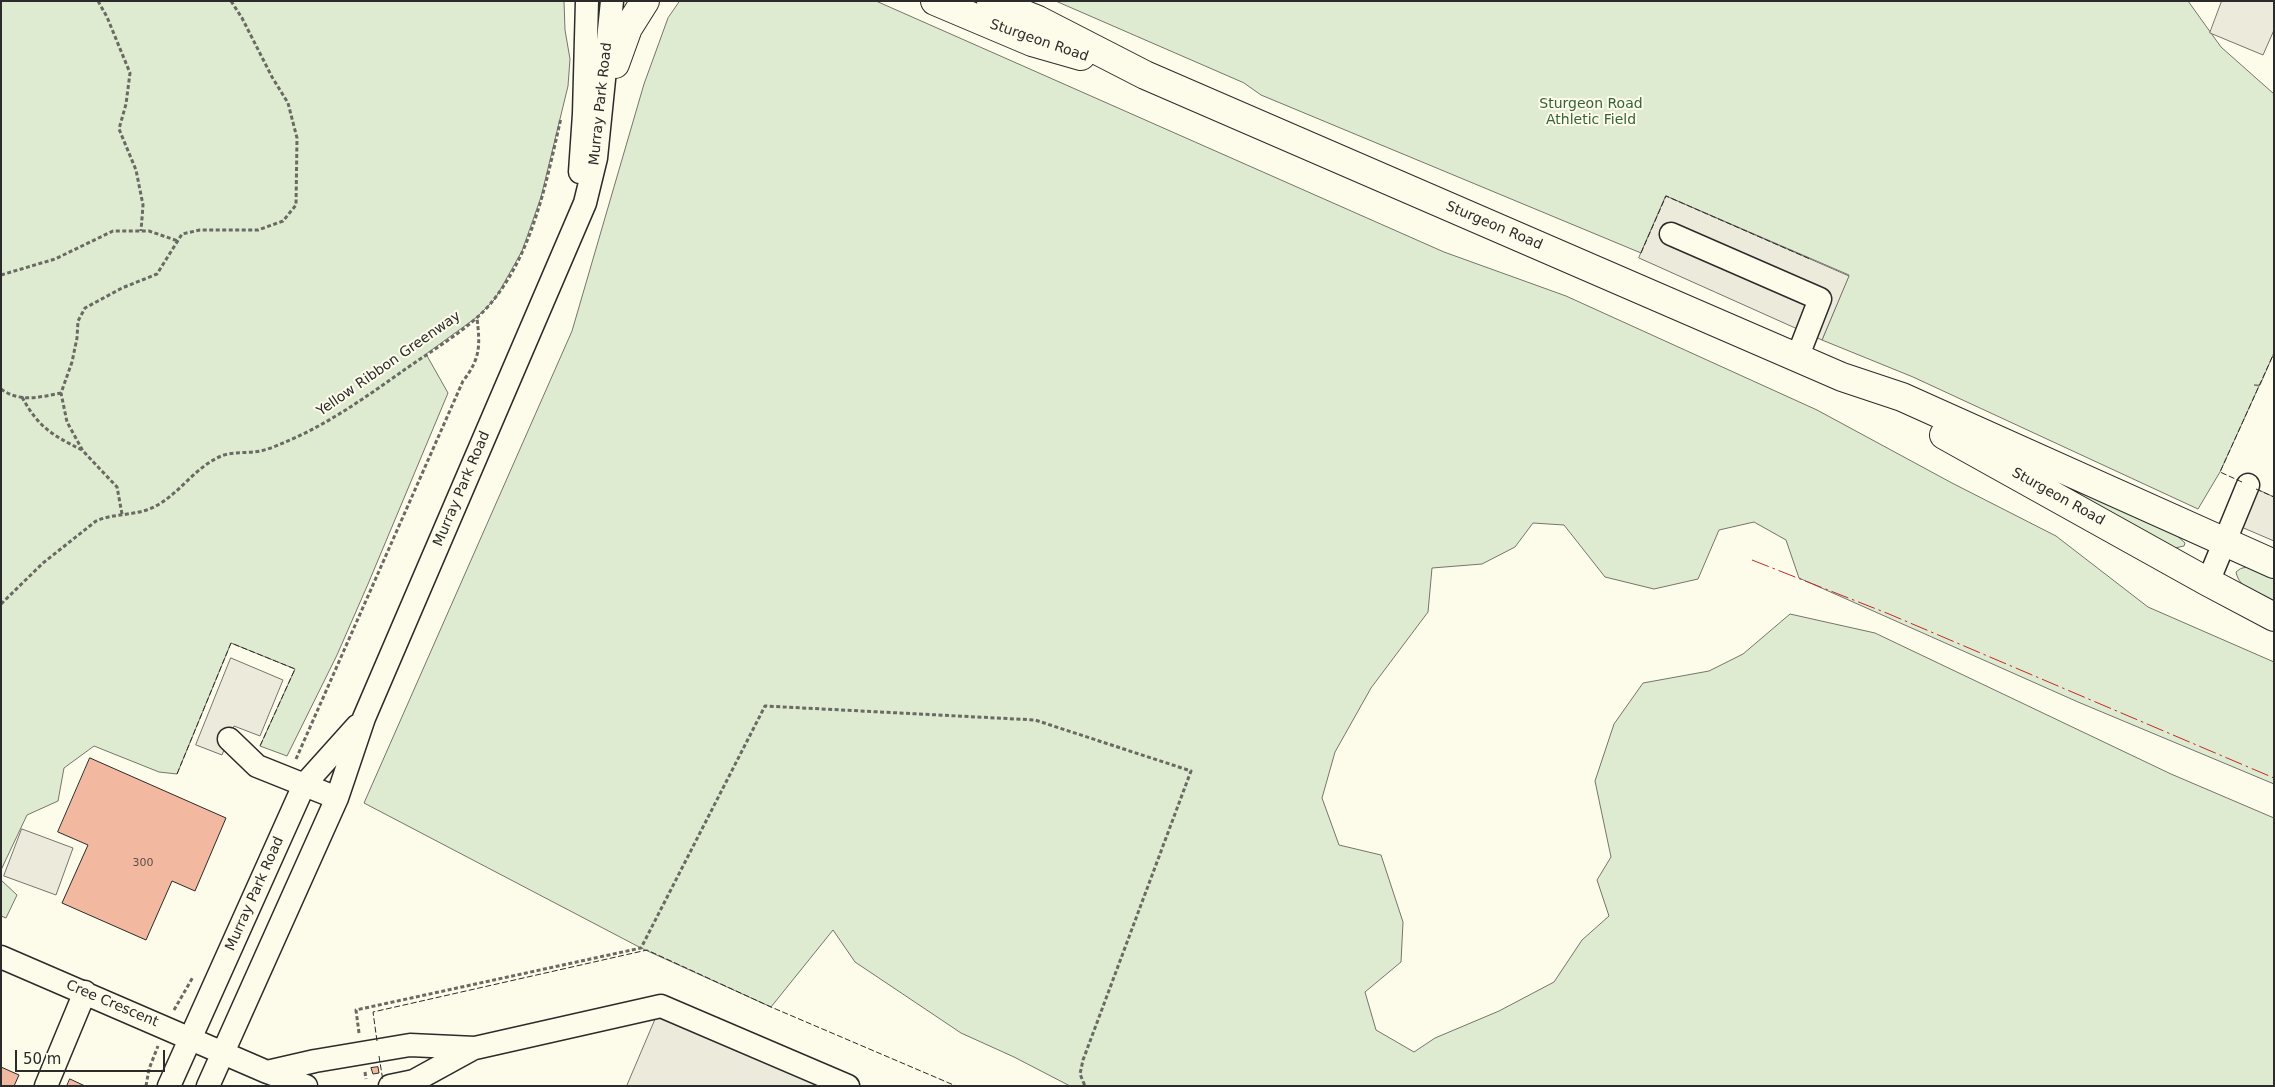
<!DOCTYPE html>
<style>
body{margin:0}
#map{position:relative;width:2275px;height:1087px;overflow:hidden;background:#fdfbea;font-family:"DejaVu Sans",sans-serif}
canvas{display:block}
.frame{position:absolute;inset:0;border:2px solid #2b2b2b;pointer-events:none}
.scale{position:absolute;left:15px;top:1050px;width:150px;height:22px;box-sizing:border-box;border:2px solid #2b2b2b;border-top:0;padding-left:6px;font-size:15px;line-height:18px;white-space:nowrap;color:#2b2b2b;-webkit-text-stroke:4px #fdfbea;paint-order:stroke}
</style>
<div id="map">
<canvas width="2275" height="1087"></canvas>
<div class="frame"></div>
<div class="scale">50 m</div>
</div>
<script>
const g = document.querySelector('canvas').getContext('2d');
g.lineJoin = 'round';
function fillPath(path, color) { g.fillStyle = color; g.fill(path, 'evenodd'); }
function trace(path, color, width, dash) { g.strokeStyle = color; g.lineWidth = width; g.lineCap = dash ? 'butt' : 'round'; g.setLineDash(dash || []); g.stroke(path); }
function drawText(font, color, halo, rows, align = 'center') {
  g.font = font + ' "DejaVu Sans",sans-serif'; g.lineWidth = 4; g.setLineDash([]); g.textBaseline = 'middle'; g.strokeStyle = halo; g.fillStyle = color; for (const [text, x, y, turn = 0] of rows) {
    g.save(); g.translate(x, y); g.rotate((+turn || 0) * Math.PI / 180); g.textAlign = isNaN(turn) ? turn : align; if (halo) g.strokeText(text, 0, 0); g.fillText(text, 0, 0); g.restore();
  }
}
const green = new Path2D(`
 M1,1H564L565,30L570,59L568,86L541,197L522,251L495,299L477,317L426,354L448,393L368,584L337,655L287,756L260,746L295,669L231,643L177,774L159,772L94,746L64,768L58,801L27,815L1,870Z
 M680,1H876L1444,252L1566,296L1817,410L1952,483L2056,536L2148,607L2274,662V784L2078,702L1799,578L1786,540L1754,522L1719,530L1698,579L1654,589L1605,577L1564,525L1533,523L1515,547L1482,564L1432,568L1428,612L1371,688L1335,752L1322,798L1339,845L1381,855L1403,922L1401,962L1365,992L1376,1030L1414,1052L1435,1038L1499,1011L1554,982L1582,940L1609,916L1597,880L1611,857L1595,781L1614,724L1643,683L1709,671L1743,654L1790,614L1875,633L2171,774L2274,818V1086H1070L1014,1057L961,1033L855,962L833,930L771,1007L641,948L364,803L572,331L644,84L668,18Z
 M1056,1H2188L2221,47L2274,94V353L2260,385H2254L2259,386L2220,472L2198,509L1913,377L1822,340L1849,275L1666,196L1641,253L1261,95L1244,83Z
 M2033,470L2173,532L2185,543L2184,546L2175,548L2168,546Z
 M2250,566L2274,576V603C2260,596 2239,589 2236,572L2240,569Z
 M1,880L17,895L6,918L1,916Z`);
fillPath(green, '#deebd1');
trace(green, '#74746e', 1);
const parking = new Path2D(`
 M2222,1H2274V30L2263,55L2210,33Z
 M1666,196L1849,276L1822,340L1639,258Z
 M2248,485L2274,497V541L2232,523Z
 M231,658L283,680L260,736L234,726L222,755L196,745Z
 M22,829L73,848L56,895L4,876Z
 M661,1006L848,1086H627Z`);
fillPath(parking, '#eceadb');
trace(parking, '#74746e', 1);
const building = new Path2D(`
 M90,758L226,818L195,891L172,881L146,940L62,903L88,845L58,832Z
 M1,1067L19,1075L14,1086H1Z
 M378,1067L379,1073L373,1074L371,1068Z
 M70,1079L85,1086H67Z`);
fillPath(building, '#f2b8a0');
trace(building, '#2b2b2b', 1);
const minor = new Path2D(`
 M580,172L584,114L587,1
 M1671,234L1820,299L1797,358
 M2208,582L2248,485
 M229,739L257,766L337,798
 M1,957L267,1072L306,1086
 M267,1072L315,1061L410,1045L475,1048L661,1006L848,1086
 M46,1086L85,992
 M169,1086L304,785L357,726
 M208,1086L337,798L364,718L585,203L596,158L612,1
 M390,1086L414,1081L474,1048`);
const major = new Path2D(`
 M935,1L1032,42L1081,56
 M991,1L1038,20L1145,75L1842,377L1902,397L2274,564
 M615,64L628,28L645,1
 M1944,435L2208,582L2274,617`);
trace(minor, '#2b2b2b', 25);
trace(major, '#2b2b2b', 30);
trace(new Path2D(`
 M98,1L107,17L130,73L126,104L119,129L136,170L143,205L141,231
 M1,275L55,259L113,231H149L178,241
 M1,389C20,403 40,397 61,393
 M22,397C38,427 52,435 82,450
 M122,514L117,487L83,451L67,422L61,393L72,362L77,338L78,321L85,308L122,288L157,274L182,234L200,230H258L283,221L296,205L297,138L288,103L272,77L242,18L231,1
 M1,604L43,563L96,521C114,513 136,516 154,507C180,494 196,465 224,455C234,452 244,453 254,452C264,451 274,447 283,443C325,426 363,399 400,373C430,351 473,328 495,298C534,248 547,179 561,118
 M296,759L463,381C481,358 480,345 477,318
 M174,1010L193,977
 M359,1033L356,1010L641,948L765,706L1035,720L1191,771L1083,1060L1080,1074L1085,1086
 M365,1072L366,1079
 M146,1086L149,1069L158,1046`), '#6a6964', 3, [4, 2.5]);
trace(minor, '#fdfbea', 22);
trace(major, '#fdfbea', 28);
trace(new Path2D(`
 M1641,253L1666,196L1810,259
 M2242,482L2220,472L2274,353
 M2256,489L2274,497
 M177,774L231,643L295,669L260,746
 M377,1041L373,1012L647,950L771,1007L956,1086
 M379,1056L383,1081`), '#2b2b2b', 1, [6, 2.5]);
trace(new Path2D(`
 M1752,560L1889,614L2274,778`), '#c62828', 1, [18, 4, 2.5, 4]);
drawText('11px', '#5d4e48', null, [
 ["300",143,863]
]);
drawText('14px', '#2b2b2b', '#fdfbea', [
 ["Sturgeon Road",1039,41,19],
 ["Murray Park Road",601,104,-84],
 ["Sturgeon Road",1494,226,23],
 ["Yellow Ribbon Greenway",389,364,-35],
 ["Murray Park Road",462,489,-67],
 ["Sturgeon Road",2058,497,29],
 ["Murray Park Road",255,894,-66],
 ["Cree Crescent",112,1004,23]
]);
drawText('14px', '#34623c', '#fdfbea', [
 ["Sturgeon Road",1591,104],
 ["Athletic Field",1591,120]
]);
</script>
